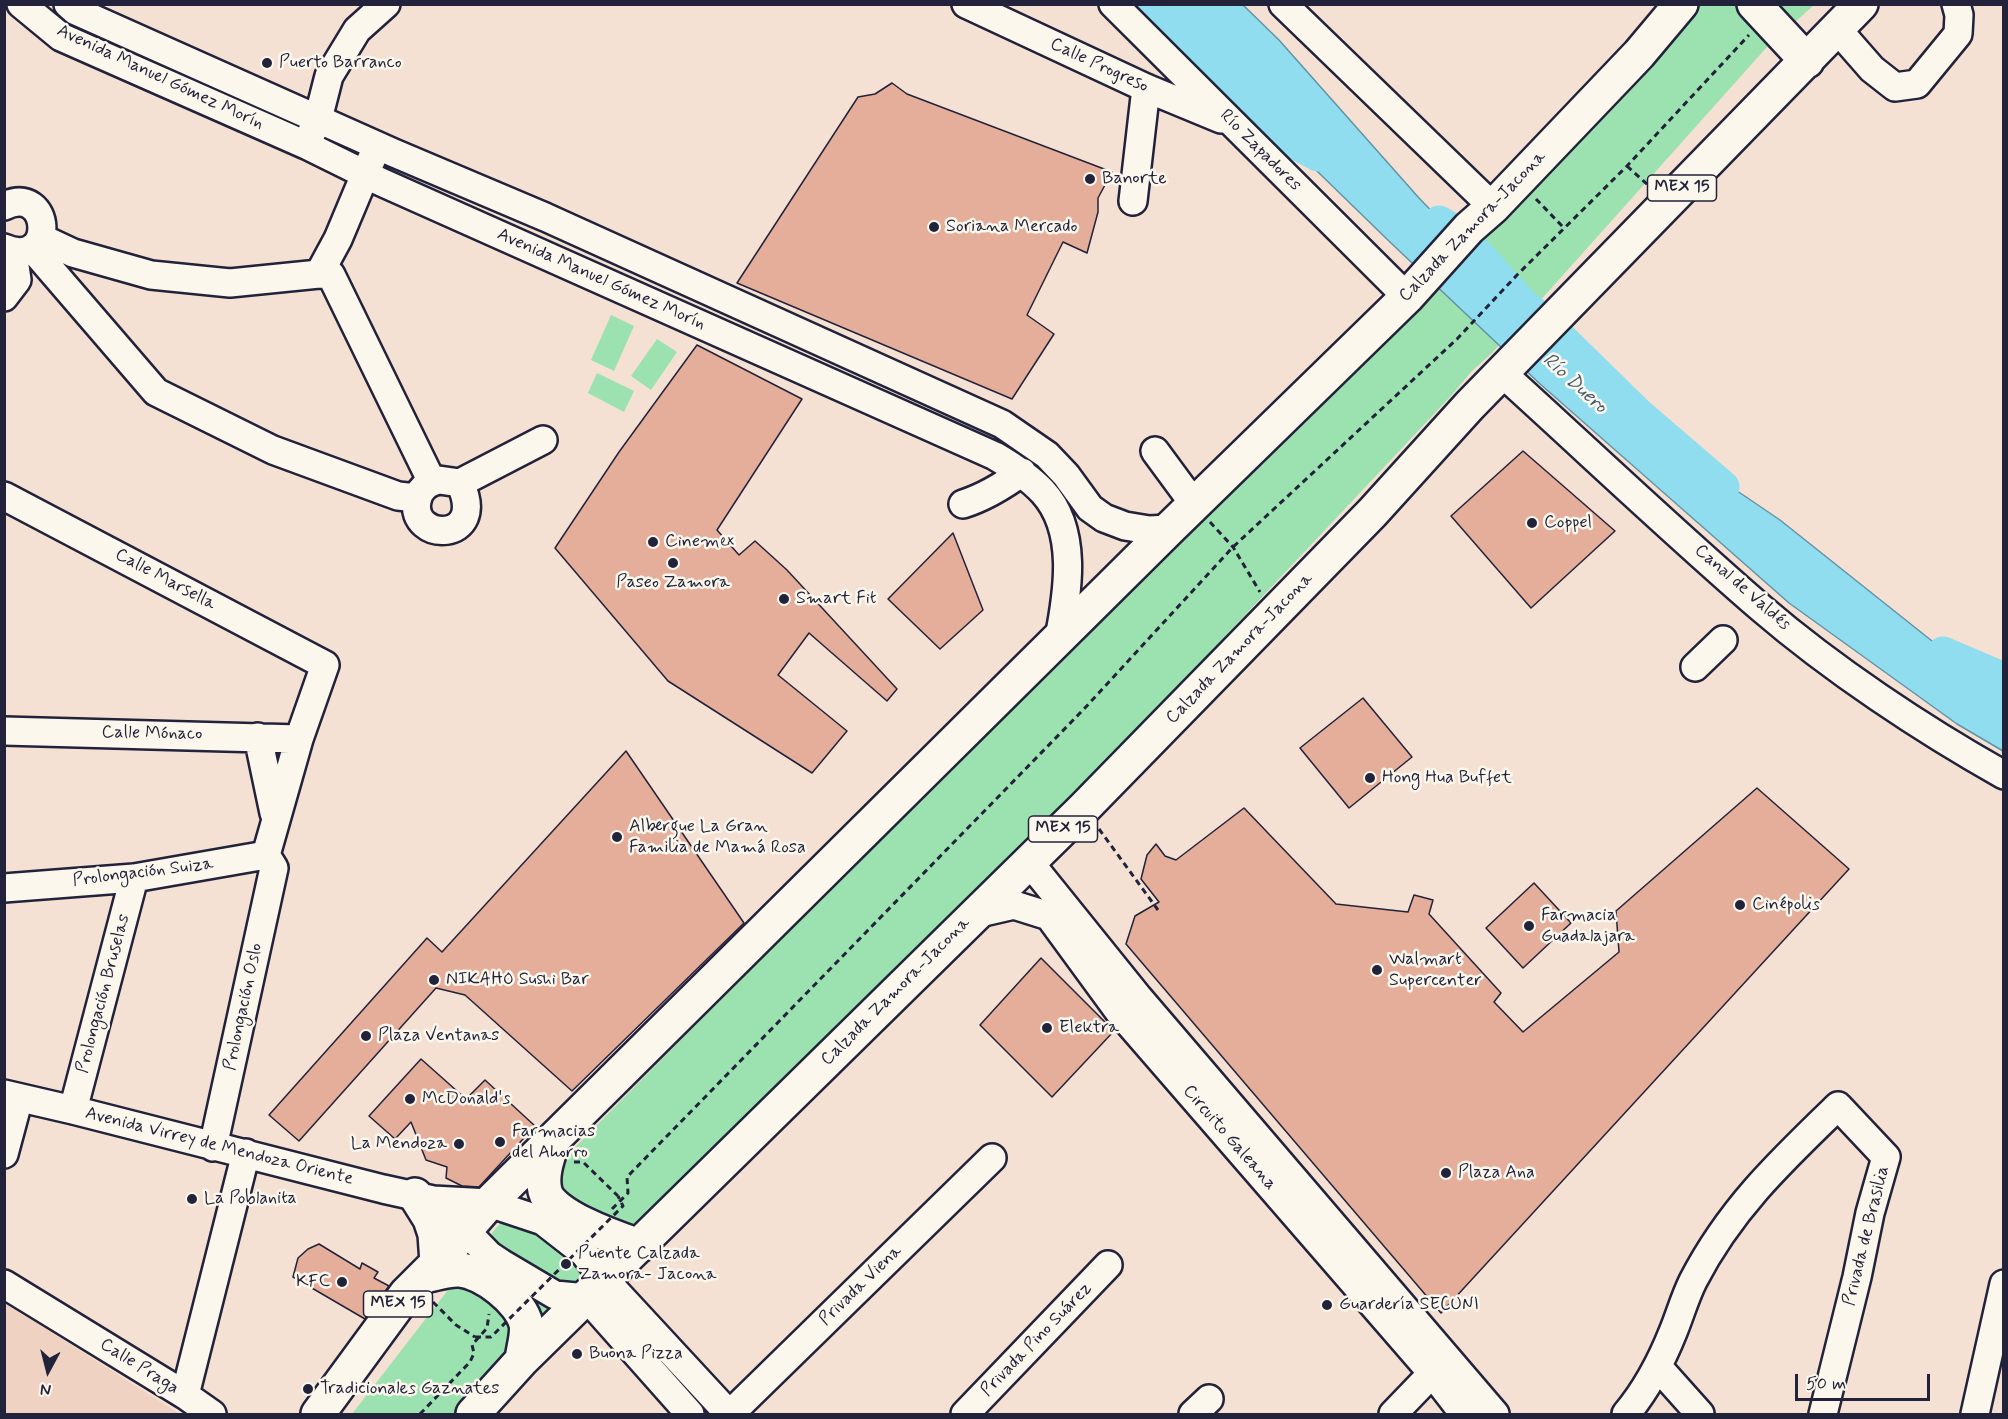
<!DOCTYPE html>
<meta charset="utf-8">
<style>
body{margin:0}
#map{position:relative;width:2008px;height:1419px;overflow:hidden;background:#f4e1d3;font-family:Mynerve,sans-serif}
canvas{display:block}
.frame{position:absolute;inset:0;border:6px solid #22223b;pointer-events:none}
.north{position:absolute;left:18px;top:1341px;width:60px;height:60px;-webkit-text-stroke:4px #fbf7ec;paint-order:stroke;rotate:187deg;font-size:16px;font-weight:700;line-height:24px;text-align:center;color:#22223b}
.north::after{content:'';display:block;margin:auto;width:21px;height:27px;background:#22223b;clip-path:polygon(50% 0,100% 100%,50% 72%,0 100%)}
.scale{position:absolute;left:1795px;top:1374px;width:135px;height:27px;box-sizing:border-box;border:3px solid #22223b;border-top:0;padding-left:8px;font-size:18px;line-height:21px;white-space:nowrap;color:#22223b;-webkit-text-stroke:4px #fbf7ec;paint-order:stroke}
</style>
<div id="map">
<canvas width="2008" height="1419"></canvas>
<div class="frame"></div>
<div class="north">N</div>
<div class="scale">50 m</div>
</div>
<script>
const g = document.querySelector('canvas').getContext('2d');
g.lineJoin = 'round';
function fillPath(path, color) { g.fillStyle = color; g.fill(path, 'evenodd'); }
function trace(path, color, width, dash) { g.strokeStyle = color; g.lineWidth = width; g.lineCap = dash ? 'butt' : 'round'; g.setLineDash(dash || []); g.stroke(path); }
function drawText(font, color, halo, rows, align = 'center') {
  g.font = font + ' Mynerve,sans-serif'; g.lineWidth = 5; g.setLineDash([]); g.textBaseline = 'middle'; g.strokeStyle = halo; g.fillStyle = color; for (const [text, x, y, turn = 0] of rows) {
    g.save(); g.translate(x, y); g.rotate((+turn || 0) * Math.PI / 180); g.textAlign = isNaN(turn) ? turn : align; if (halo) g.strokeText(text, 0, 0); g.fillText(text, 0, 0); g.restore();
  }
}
fillPath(new Path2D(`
 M4,1303H5L180,1414H5Z`), '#f0d2c2');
fillPath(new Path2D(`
 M1696,5H1814L1767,47L1547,293L1492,353L1472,371L1450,397L1027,847L460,1414H352L496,1228Z
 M611,315L634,326L614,371L591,360Z
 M657,339L677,352L651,390L631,376Z
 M597,373L634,391L624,412L588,393Z`), '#9be2b0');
const water = new Path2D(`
 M1142,5H1243L1279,40L1419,198L1563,347L1671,446L1780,520L1932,641L2003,682V751L1957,724L1789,603L1539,383L1392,244L1213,70Z`);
fillPath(water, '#8fddee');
trace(water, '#6392a6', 1.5);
trace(new Path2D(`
 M1136,4L1259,123L1318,155
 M1439,222L1458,233L1523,305L1541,319L1638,414L1723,487
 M1943,653L2004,679`), '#8fddee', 33);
const building = new Path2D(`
 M892,83L907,94L1112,172L1098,198V212L1087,253L1063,242L1027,315L1054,334L1012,399L737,283L858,97L875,94Z
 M697,345L802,399L717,530L739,555L755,541L787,570L897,689L887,701L809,633L778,675L847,731L812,773L668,681L555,548L619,452Z
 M1523,451L1615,531L1531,608L1451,516Z
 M953,533L983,610L940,649L888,599Z
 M1363,698L1412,757L1349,808L1300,748Z
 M626,751L744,923L572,1091L465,995L436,988L299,1141L269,1115L427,938L442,952Z
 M1757,788L1849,869L1441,1313L1126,944L1135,916L1159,902L1141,879L1147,855L1156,844L1165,856L1176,860L1244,808L1336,904L1408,912L1414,895L1433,900L1429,914L1501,993L1494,1002L1523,1032L1619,952L1616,911Z
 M1534,883L1571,923L1523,968L1486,928Z
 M1041,958L1114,1031L1052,1097L980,1025Z
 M421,1059L466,1099L485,1080L535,1126L479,1187L462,1186L446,1178L447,1167L426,1160L411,1122L395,1139L369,1116Z
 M319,1244L360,1269L362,1263L378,1272L374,1278L389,1286L365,1319L293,1277L298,1258L308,1249Z`);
fillPath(building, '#e5ae9a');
trace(building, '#22223b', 1.5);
const minor = new Path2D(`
 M21,4L61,37L306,145L381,182L995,456C1012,466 1029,477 1043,492C1078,530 1068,592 1059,638
 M68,4L76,11L394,153L545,217L1002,424L1047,455L1066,475L1090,508L1104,518L1125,526L1149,530L1169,529
 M966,4L1146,88L1221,119
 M1113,4L1407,297
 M1283,4L1493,207
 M1837,29L1872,69L1895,87L1917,84L1958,34L1959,15L1956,4
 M310,136L318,119L329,76L357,30L386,4
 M1133,201L1146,88
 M4,206C52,183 57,270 4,248
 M41,238L73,253L151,275L230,283L319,274L331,275
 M32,248L156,392L273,450L398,496L417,498
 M319,274L338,239L372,158
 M331,275L432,482
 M4,297L17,280L13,252
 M1502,373C1588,451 1673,532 1761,608C1832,669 1922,729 2004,775
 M1155,451L1194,504
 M439,480L460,483C489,544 409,542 417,501C419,489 427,483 439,480Z
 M460,483L543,440
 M4,496L325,665L299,739L266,855
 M963,504C985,497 1003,486 1022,472
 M1695,667L1723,640
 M4,731L299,739
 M258,737L274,813
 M1030,863L1138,997L1495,1414
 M4,888L134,878L266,855L274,868L213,1147
 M975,914L1014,905L1049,916L1120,1013L1433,1374L1464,1414
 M4,1094L73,1110L383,1189L433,1200L489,1203L543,1221L584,1253L604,1279L729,1414
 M73,1110L134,878
 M4,1154L19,1098
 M451,1216L489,1255L501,1263L555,1295L587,1298L690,1414
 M4,1284L185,1395L212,1414
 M1658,1367L1700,1414
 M185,1395L246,1153
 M730,1414L992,1158
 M965,1414L1108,1265
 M1193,1414L1209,1399
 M1393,1414L1444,1361
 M1626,1414C1647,1389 1661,1362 1673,1332C1680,1315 1685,1297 1693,1281C1730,1209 1781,1161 1838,1106L1886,1157L1870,1213L1857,1277L1823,1414
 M1975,1414L2004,1284`);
const major = new Path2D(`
 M1754,4L1807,61
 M553,1141C548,1157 541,1174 545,1191C551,1216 616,1238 639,1246
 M415,1195L430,1219L435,1234L437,1263
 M424,1276C435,1274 449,1269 460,1270C483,1272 521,1301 526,1324C528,1334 523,1350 522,1360
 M318,1414L406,1294L437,1263L489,1203L1169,529L1407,297L1469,228L1493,207L1639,54L1681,4
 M473,1414L522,1360L1084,808L1372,513L1470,405L1861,4`);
trace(minor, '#22223b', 32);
trace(major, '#22223b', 38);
trace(new Path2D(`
 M1627,166L1648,185
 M1536,199L1564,228
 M1210,522L1233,547L1260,592
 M1099,829L1158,910
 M574,1162H583L618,1196
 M612,1209L628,1193L627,1177L1084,709L1233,547L1457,339L1517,275L1627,166L1749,35
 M433,1302L456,1325L475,1337
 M420,1414L470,1362L474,1353L472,1345L487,1328L489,1314`), '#22223b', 3, [6, 4.5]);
trace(minor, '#fbf7ec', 27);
trace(major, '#fbf7ec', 33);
trace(new Path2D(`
 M475,1337H491L623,1206L618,1196`), '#22223b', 3, [6, 4.5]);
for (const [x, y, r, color] of [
 [267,63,6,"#22223b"],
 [1090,179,6,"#22223b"],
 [934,227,6,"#22223b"],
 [1532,523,6,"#22223b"],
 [653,542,6,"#22223b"],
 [673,563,6,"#22223b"],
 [784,599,6,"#22223b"],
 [1370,778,6,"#22223b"],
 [617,837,6,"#22223b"],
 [1740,905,6,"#22223b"],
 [1529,926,6,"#22223b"],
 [1377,970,6,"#22223b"],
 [434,980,6,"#22223b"],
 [1047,1028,6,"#22223b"],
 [366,1036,6,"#22223b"],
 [410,1099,6,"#22223b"],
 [500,1142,6,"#22223b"],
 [459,1144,6,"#22223b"],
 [1446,1173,6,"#22223b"],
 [192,1199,6,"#22223b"],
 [566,1264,6,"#22223b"],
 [342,1282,6,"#22223b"],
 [1327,1305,6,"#22223b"],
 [577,1354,6,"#22223b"],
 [308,1389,6,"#22223b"]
]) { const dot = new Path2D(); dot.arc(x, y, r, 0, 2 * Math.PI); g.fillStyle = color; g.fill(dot); trace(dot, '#fbf7ec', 2); }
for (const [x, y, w] of [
 [1682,188,69],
 [1063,829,69],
 [398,1304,69]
]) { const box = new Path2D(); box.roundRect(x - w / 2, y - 13, w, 26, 4.5); g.fillStyle = '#fbf7ec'; g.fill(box); trace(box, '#22223b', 1.5); }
drawText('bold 16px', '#22223b', null, [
 ["MEX 15",1682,188],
 ["MEX 15",1063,829],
 ["MEX 15",398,1304]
]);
drawText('18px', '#22223b', '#fbf7ec', [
 ["Puerto Barranco",279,63],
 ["Banorte",1102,179],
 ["Soriana Mercado",946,227],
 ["Coppel",1544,523],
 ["Cinemex",665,542],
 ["Paseo Zamora",673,583,"center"],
 ["Smart Fit",796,599],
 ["Hong Hua Buffet",1382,778],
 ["Albergue La Gran",629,827],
 ["Familia de Mamá Rosa",629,848],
 ["Cinépolis",1752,905],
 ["Farmacia",1541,916],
 ["Guadalajara",1541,937],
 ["Walmart",1389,960],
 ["Supercenter",1389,981],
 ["NIKAHO Sushi Bar",446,980],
 ["Elektra",1059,1028],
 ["Plaza Ventanas",378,1036],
 ["McDonald's",422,1099],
 ["Farmacias",512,1132],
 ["del Ahorro",512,1153],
 ["La Mendoza",447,1144,"right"],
 ["Plaza Ana",1458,1173],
 ["La Poblanita",204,1199],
 ["Puente Calzada",578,1254],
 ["Zamora- Jacona",578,1275],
 ["KFC",330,1282,"right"],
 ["Guardería SECUNI",1339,1305],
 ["Buona Pizza",589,1354],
 ["Tradicionales Gaznates",320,1389]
], 'left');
drawText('18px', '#22223b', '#fbf7ec', [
 ["Calle Progreso",1099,66,25],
 ["Avenida Manuel Gómez Morín",160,78,25],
 ["Río Zapadores",1260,151,45],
 ["Calzada Zamora-Jacona",1473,227,-46],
 ["Avenida Manuel Gómez Morín",601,280,24],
 ["Calle Marsella",165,580,28],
 ["Canal de Valdés",1742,588,41],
 ["Calzada Zamora-Jacona",1240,649,-46],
 ["Calle Mónaco",152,734,1],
 ["Prolongación Suiza",143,873,-7],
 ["Calzada Zamora-Jacona",896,992,-45],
 ["Prolongación Bruselas",104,994,-75],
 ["Prolongación Oslo",244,1007,-78],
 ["Circuito Galeana",1229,1138,49],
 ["Avenida Virrey de Mendoza Oriente",219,1147,14],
 ["Privada de Brasilia",1867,1236,-76],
 ["Privada Viena",861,1286,-44],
 ["Privada Pino Suárez",1037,1340,-46],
 ["Calle Praga",139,1367,32]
]);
drawText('italic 20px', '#435a71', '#fbf7ec', [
 ["Río Duero",1574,384,42]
]);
</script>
